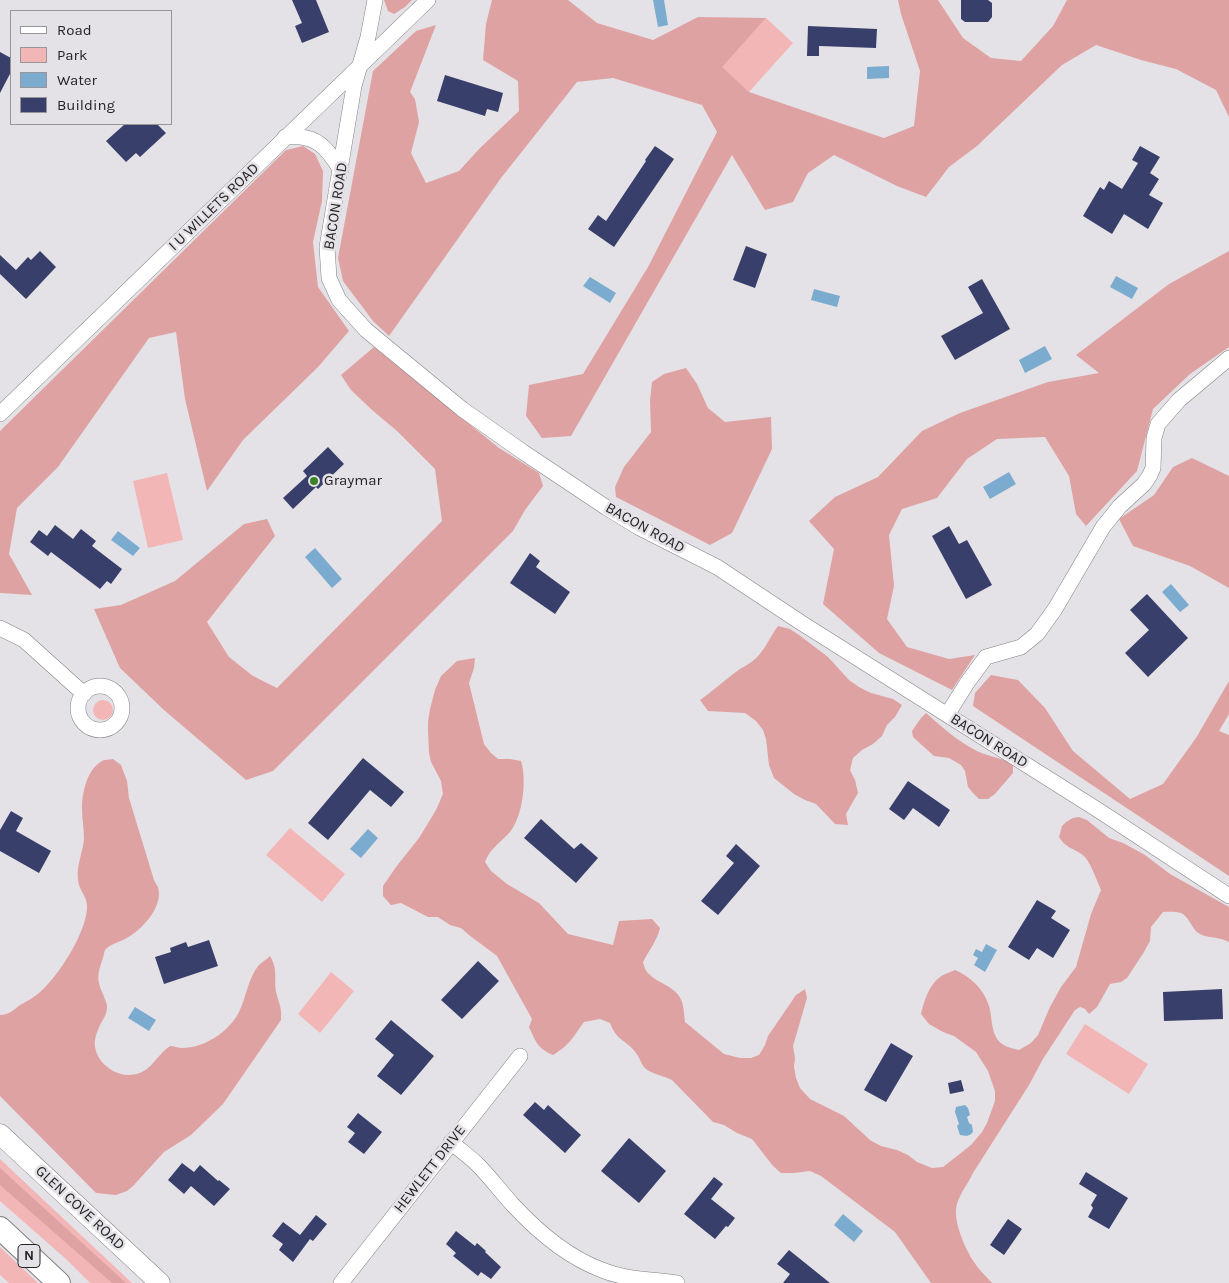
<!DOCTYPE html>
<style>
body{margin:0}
#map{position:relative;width:1229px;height:1283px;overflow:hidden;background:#e4e2e6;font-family:Karla,sans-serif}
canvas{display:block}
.legend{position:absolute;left:10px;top:10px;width:162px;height:115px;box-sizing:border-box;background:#e4e2e6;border:1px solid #979699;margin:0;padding:6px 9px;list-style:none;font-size:15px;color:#242325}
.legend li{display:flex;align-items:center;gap:10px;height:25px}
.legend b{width:25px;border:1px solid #979699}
</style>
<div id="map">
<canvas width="1229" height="1283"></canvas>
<ul class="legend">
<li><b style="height:6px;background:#fff"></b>Road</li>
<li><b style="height:14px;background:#f3b6b7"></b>Park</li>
<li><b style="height:14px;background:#7babcf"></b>Water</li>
<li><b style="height:14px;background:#383f6a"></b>Building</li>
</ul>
</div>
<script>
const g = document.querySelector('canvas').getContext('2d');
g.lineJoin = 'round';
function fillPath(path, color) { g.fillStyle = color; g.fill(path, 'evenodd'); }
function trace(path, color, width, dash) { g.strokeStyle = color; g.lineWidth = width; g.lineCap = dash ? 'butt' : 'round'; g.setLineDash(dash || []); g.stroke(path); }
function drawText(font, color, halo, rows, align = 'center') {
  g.font = font + ' Karla,sans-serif'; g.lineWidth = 5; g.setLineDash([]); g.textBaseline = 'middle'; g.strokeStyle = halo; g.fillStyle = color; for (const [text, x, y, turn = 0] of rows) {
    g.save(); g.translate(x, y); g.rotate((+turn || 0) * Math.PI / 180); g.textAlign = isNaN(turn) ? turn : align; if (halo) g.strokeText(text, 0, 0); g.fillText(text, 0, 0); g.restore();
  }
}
fillPath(new Path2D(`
 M766,18L793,43L749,92L721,67Z
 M167,473L183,540L148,548L133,481Z
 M93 710a10 10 0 1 1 20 0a10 10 0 1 1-20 0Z
 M290,828L345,874L322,902L266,855Z
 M331,972L354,991L320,1033L298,1014Z
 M1085,1024L1148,1064L1129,1094L1066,1054Z
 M0,1159L132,1283H90L66,1259L0,1201Z
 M0,1247L38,1283H9L0,1275Z`), '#f3b6b7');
fillPath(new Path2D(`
 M384,0H412L405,7L394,14L388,11Z
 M492,0H568L597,23L653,40L698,17L766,18L722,67L749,92L884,138L914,126L920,71L901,14L898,0H938L963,38L991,58L1021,61L1053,26L1067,0H1229V117L1216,90L1176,69L1141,60L1096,45L1062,65L977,146L949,167L926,197L897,186L834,155L808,173L793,202L765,210L732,155L571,436L542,438L526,416L529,385L583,374L648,267L717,132L702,105L613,78L577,82L501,178L389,336L373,321L343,281L338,258L373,71L416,31L436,25L410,92L415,99L419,122L411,153L426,183L459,171L479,149L519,111L518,81L483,60L486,24Z
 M303,146L315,154L323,171L322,201L313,242L318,287L349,331L318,367L243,440L207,491L185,399L176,332L149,338L58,467L17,508L9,554L32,595L0,593V431L286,150Z
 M1229,251V347L1190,374L1153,409L1137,471L1086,526L1076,514L1069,476L1045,437L997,439L967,459L937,498L902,509L889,535L894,586L887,619L907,647L949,659L975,655L952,690L879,653L823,604L834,549L809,521L835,497L878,477L922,431L960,413L1048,382L1099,373L1076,355L1169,284Z
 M374,347L499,448L539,473L543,486L525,510L513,531L273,771L246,780L164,710L120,668L94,609L121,605L175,581L244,524L267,519L275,536L207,622L229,657L253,676L277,688L442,521L435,469L397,431L372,410L351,390L341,375Z
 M686,368L697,384L708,408L725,422L771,417L772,449L732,533L710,545L616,497L615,487L624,467L651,432L650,401L652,382L664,374Z
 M1192,458L1229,476V588L1190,566L1133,546L1119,519L1154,495L1173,467Z
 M778,626L790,629L799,635L828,657L849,680L859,687L871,693L893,699L902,705L895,717L887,725L882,736L873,744L862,750L853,758L850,770L855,780L858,793L846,814L848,825L835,824L816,804L805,800L794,794L774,778L769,765L766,739L763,730L756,721L745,713L708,711L700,700C714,690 727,678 740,669C747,665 754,661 759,655C767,646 771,635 778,626Z
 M475,658L474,668L469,683L484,744L491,753L498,759H510L521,761C527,780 523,816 510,832C505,838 498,843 493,849C489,853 487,857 485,862L491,871L507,884L539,903L568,934L613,945L619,921L652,919L660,928C657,941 649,950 643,962C644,966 645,970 648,973C658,984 677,986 682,1002C684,1008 684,1016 685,1022L724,1054L740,1058H751L759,1055L765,1045L768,1036L796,995L805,989L807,998L793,1046L795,1058L794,1067L796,1078L800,1088L810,1099L844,1116L870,1140L881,1146L897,1150L908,1155L917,1162L932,1168L943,1167L971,1145L982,1132L987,1123L995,1101V1091L988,1071L976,1052L954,1036L943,1032L929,1024L921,1014C924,1001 930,982 943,975C947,973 951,972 955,970C971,977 984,989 989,1006C992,1016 991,1028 996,1037C1000,1046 1011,1048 1019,1050L1031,1043L1038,1035L1050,1007L1061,987L1076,967L1091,914L1101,890C1097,881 1091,864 1085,857C1076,848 1067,850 1059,837L1062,826L1066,822L1073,818L1079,817L1087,820L1109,838L1123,843L1145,855L1170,874L1229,907V942C1220,937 1210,938 1202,935C1192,931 1191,920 1183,914C1177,911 1169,912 1163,912L1151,927L1150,941L1144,952L1127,978L1121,982L1110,984L1097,1007L1089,1014L1085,1009L1080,1007L1075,1010L1043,1059L1029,1085L973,1173C968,1184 960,1193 957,1204C952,1219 965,1249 974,1262C979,1270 986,1276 992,1283H931L895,1232L821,1176L810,1171L794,1173H781L773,1166L752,1139L737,1133L724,1125L713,1122L672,1080C664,1076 656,1075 649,1071C641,1067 641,1059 636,1053C626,1039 617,1042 610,1023L600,1019L584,1022C573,1037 570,1045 553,1055C537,1048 536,1042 529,1027L532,1019L497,956L469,935L461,928L450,925L438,917H428L401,903L391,905L383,896V886L396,867L419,838L436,810L443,794L441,781L431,762L429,753L428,731V722L430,709L435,690L441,676L457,661Z
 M991,675L1018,680L1045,708L1073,751L1130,799L1163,784L1196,738L1229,681V714L1219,731L1229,735V876L973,706L975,693Z
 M926,713C942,727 957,741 977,751C988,757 1003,757 1013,765V773L995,794L988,799H979L973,793L968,787L965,771L961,765L949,758L934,756L913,737L912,731L921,718Z
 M113,759L121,765L127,781L129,798L154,880C155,883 157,885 158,887C164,907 141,931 125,939C119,942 109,945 105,950C104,953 103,958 102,961C97,974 97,982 103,994C104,997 106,1002 107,1005C108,1015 101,1021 98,1030C90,1047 98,1062 113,1071C118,1073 122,1075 128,1075C151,1075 154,1057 170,1046C174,1046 178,1048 182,1048C204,1048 229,1032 239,1012C246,998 248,979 258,966C262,962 266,960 270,956C278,969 274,978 276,992C279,1004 282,1007 281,1020L223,1104L191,1135L164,1152L133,1186L127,1191L116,1195L96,1193L0,1096V1015C8,1015 14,1010 20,1005C27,1001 33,998 39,993C58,977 86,933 87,908C88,897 79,891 78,880C76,866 83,852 84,839C84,828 82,819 82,808C82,793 87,769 102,761C105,759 109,760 113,759Z
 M0,1168L126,1283H112L0,1185Z`), '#dfa2a3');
fillPath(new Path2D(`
 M653,0H664L668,25L658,27Z
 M889,66V78L867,79V67Z
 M1116,276L1138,288L1132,299L1110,287Z
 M590,277L616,293L610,303L583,286Z
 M814,289L840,296L837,307L811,300Z
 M1045,346L1052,359L1025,373L1019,360Z
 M1009,472L1016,484L990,499L983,487Z
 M118,531L140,548L133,556L111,540Z
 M315,548L342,579L332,588L305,557Z
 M1171,584L1189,605L1180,612L1162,592Z
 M368,829L378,838L361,858L350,849Z
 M986,944L997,950L985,972L974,965L978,958L973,955L976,949L982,952Z
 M135,1007L156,1020L149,1031L128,1018Z
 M965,1105L968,1108L970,1115L967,1117L969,1123L972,1125L973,1132C969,1137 965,1136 960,1135L957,1126L959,1124L955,1112L956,1107Z
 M843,1214L863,1231L854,1242L834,1225Z`), '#7babcf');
fillPath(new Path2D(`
 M292,0H316L329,32L302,43L295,26L302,23Z
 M961,0H988L992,3V17L988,22H965L961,19Z
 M808,26L877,29L876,48L819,46V56H807Z
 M0,52L11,58V72L0,93Z
 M445,75L503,93L498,112L487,109L485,116L437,101Z
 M125,124H157L166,133L140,157L136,153L126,162L106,141Z
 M655,146L674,159L614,247L588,229L598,215L606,221L646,161L645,160Z
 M1140,146L1160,157L1150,173L1159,179L1149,195L1163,203L1148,229L1124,214L1112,234L1083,216L1100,187L1104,190L1109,181L1122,189L1138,163L1132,160Z
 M746,246L767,254L755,288L733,280Z
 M40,251L56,267L26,299L0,274V255L16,270L28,257L31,260Z
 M982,279L1010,329L955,360L941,336L983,313L968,287Z
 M328,447L344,464L318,489L316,487L293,509L283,498L307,476L303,471Z
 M55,525L73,539L81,529L96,541L92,546L122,569L111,584L107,581L100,589L51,552L48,556L30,542L39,530L47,536Z
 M949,526L959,544L967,540L992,585L966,599L932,536Z
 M530,553L540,561L536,567L570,592L555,614L510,583Z
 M1147,594L1188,638L1148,677L1125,653L1149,630L1130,610Z
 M363,758L404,792L391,807L370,790L328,840L308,823Z
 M908,781L950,810L939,827L913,808L904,820L889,809Z
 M11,811L23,818L16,831L51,851L39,873L0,851V830Z
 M541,819L574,849L581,843L598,858L576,883L524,838Z
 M736,844L760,866L718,915L701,901L734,863L726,856Z
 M1037,900L1056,911L1051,918L1070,930L1053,958L1037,948L1029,960L1008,947Z
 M209,940L218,966L164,984L155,957L171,952L170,948L186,942L188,947Z
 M478,961L499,981L462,1019L441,1000Z
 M1222,989L1223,1019L1164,1021L1163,992Z
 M391,1020L434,1056L401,1095L377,1076L394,1055L375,1039Z
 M891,1043L913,1056L886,1102L864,1090Z
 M961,1080L964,1091L950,1094L948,1083Z
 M535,1102L544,1110L548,1105L581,1135L565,1153L523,1115Z
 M358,1113L382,1132L364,1154L348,1142L355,1133L347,1127Z
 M629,1138L666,1171L639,1203L601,1171Z
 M182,1163L194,1172L200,1165L218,1181L219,1180L230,1189L214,1206L191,1186L184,1194L168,1180Z
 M1086,1172L1128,1198L1109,1229L1088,1217L1093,1208L1091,1205L1097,1195L1079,1184Z
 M714,1177L723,1184L711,1199L735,1218L728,1227L726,1226L715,1239L684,1214Z
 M316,1215L327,1224L313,1241L310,1239L293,1262L279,1250L283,1244L272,1236L283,1222L300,1235Z
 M1008,1219L1022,1229L1004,1255L990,1245Z
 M456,1231L475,1246L477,1243L486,1251L485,1252L501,1267L491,1279L481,1272L478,1276L453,1256L456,1253L446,1244Z
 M789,1250L830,1283H783L790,1274L777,1264Z`), '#383f6a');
const minor = new Path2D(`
 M375,0L368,37L354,86L327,247L329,278L339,300L366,330L462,409L523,452L607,508L638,527L717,567L800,622L1098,810L1229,896
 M285,137C292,137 299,136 306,138C323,141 332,157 341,170
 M0,414L428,0
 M0,628L24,640L84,694
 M78 708a22 22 0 1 1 44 0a22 22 0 1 1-44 0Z
 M947,715L967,683L986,657L1021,647L1037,634L1055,609L1103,527L1120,506L1144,484L1150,475L1153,468L1154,438L1158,424L1179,400L1229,358
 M451,1142C460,1150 470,1157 478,1165C490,1177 501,1192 513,1205C538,1232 567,1257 602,1270C626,1280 652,1279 677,1283
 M341,1283L520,1056`);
const major = new Path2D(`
 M0,1134L160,1283`);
const highway = new Path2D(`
 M0,1228L59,1283`);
trace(minor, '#838184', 16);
trace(major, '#838184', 21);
trace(highway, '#838184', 24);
trace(minor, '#fff', 15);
trace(major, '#fff', 20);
trace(highway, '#fff', 22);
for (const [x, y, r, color] of [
 [314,481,5,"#3c8228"]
]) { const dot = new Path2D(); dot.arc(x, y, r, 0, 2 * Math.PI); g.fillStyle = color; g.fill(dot); trace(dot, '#e4e2e6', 2); }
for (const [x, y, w] of [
 [29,1256,22]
]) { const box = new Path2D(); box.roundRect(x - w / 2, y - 11.5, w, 23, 4); g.fillStyle = '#e4e2e6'; g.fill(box); trace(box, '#242325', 1); }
drawText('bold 14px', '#242325', null, [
 ["N",29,1256]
]);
drawText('15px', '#242325', '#e4e2e6', [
 ["BACON ROAD",336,206,-81],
 ["I U WILLETS ROAD",214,207,-44],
 ["BACON ROAD",645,528,29],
 ["BACON ROAD",989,741,32],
 ["HEWLETT DRIVE",430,1169,-52],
 ["GLEN COVE ROAD",80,1208,43]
]);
drawText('15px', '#242325', '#e4e2e6', [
 ["Graymar",324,481]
], 'left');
</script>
